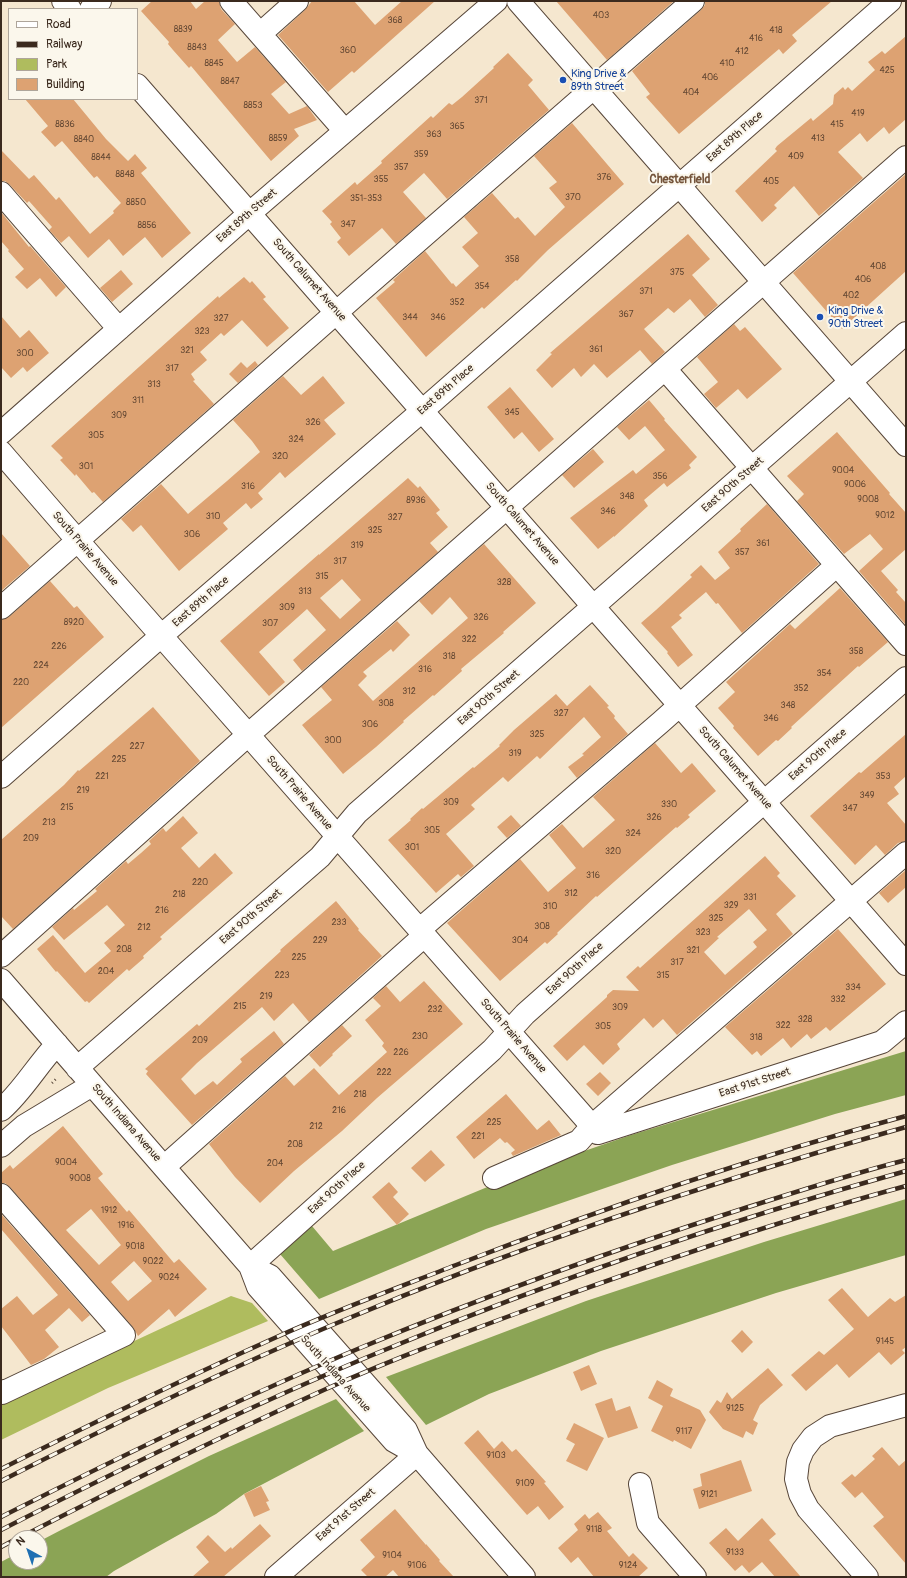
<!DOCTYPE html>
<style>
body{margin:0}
#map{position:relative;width:907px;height:1578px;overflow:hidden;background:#f5e7cf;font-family:Pangolin,sans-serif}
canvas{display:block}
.frame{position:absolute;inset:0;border:2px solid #3b2a1e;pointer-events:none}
.legend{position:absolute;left:8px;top:8px;width:130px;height:92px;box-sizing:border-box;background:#fbf7ec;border:1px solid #aea59a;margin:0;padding:5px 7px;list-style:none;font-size:12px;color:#3b2a1e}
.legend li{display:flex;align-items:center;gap:8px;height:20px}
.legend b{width:20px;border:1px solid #aea59a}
.north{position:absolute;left:8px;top:1530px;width:40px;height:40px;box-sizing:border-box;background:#fbf7ec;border:1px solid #aea59a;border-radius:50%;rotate:320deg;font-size:11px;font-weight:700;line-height:16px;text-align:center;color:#3b2a1e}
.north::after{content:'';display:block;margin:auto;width:14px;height:18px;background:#1f6fb2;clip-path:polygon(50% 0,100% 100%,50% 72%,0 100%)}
</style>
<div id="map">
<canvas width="907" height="1578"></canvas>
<div class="frame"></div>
<ul class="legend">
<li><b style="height:5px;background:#fff"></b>Road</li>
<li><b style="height:5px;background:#3b2a1e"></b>Railway</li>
<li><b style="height:11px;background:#afbc5e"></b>Park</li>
<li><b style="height:11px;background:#dda272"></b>Building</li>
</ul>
<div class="north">N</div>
</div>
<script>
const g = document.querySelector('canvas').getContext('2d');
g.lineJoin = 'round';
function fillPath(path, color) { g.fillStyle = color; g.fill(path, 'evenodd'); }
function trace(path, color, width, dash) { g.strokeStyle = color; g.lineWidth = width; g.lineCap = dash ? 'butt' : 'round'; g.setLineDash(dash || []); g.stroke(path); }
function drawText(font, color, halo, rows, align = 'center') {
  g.font = font + ' Pangolin,sans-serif'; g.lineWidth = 4; g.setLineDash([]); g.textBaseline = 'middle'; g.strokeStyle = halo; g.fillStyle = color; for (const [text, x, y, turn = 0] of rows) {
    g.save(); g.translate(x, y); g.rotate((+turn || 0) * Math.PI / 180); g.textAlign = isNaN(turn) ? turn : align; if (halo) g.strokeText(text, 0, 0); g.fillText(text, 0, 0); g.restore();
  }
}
fillPath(new Path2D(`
 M231,1296L252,1303L268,1321L108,1388L1,1440V1403Z`), '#afbc5e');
fillPath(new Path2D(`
 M906,1051V1095L835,1114L672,1165L486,1229L319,1299L280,1254L312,1226L333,1251L526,1171L631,1135Z
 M906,1199V1255L776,1293L601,1351L489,1394L426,1425L386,1377L586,1301L764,1242Z
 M336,1399L364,1431L244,1494L216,1514L114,1571L106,1577H1V1562L16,1554V1562H40V1541L61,1530L209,1456Z`), '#8ba455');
fillPath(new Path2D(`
 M152,1H190L196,9L205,1H219L221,9L235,24L218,40L237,62L255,47L286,82L271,94L289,114L307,106L317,120L294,129L299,136L271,161L191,66L189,68L173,50L168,44L169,42L141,11Z
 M312,1H354L375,25L402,1H435L354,73L352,71L328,92L278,35L305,10Z
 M556,1H674L607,60Z
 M705,1H832L792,35L797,41L783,54L779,49L679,134L646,97L650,94L632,71L701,10L705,5Z
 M906,36V119L889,134L884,127L867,142L860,133L838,152L863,178L819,216L794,186L774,205L777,208L762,222L735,191L777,151L775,149L777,146L811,118L813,121L833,104L834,95L843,87L845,90L848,87L852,91L875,70L868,62L882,51L885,54Z
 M508,53L533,80L528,85L549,110L447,199L424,173L403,192L426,218L396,244L382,228L349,256L337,242L341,238L330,224L332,222L322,211L355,182L357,185L382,163L381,161L431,116L433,118L449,103L452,105L462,97L494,68L493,67Z
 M25,99H73L106,139L128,161L135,154L147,168L141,173L191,233L162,258L145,237L123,256L109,239L88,258L69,236L61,243L49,230L52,227L29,201L27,203L10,185L5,181H1V150L29,179L34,175L56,200L59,197L90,234L114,213L113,211L121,203L97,176L94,178L62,141L55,147L41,132L48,126Z
 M572,123L624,184L548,250L517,281L516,280L484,309L482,307L426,357L376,298L395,282L393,280L425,251L452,284L453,283L456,287L479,266L462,247L478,233L464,217L492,193L515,219L518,217L535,236L565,207L549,188L557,182L534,156Z
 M906,174V271L842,329L793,273Z
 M1,212L29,247L30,246L66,287L56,297L40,278L27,289L15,277L24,269L8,251L9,250L1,241Z
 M688,234L710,259L692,275L718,305L705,317L690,299L674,313L668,308L644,329L665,352L652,364L640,350L607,378L594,364L581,377L574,368L552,388L536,370L552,354L550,353Z
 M121,270L133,284L112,302L100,288Z
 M244,277L250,283L252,281L266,297L263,299L289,328L267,347L242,320L224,336L221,333L200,352L207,360L191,374L195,380L193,381L214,404L103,502L94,492L92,493L76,474L75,476L60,460L63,458L51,446L218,296L219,298Z
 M1,316L20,338L29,330L49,353L27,372L23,367L11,378L1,367Z
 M734,324L740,331L745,327L782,369L747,399L738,389L716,408L704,394L718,382L697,357Z
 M255,361L258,365L238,383L229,374L241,362L247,368Z
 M283,376L301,395L323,376L345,403L324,420L336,434L285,478L280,472L258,493L263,499L251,509L246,503L223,523L228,529L179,571L141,525L133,532L121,519L161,484L188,514L227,481L260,452L252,441L233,420Z
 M510,387L554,439L539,452L522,432L514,439L487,407Z
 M649,400L665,419L664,420L697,457L689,465L691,468L667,487L664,483L644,500L648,506L614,537V536L598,549L570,518L633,470L636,474L665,450L645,426L629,440L617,427Z
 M837,432L890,493L889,494L906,513V549L881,571L898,590L896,592L906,603V625L859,571L883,549L870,534L844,554L797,501L804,494L787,476Z
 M593,449L604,462L574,488L562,475Z
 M408,478L418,488L420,486L440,510L436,513L448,527L430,543L438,552L302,671L293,660L326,630L307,609L259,652L285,682L269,696L220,641L319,554V555ZM342,579L361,600L340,619L320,598Z
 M767,504L819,564L742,633L718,603L716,604L706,592L679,615L682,618L671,627L693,655L678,667L667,653L668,652L641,623L656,610L692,577L690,575L701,565L715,580L730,568L718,552L741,531L740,529Z
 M1,533L30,566L1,591Z
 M484,544L536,603L503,632L504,633L461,669L462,671L434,696L433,695L403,721L404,722L376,747L343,774L302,725L332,700L321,687L397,621L410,635L393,652L391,649L363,672L367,676L358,685L373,701L468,618L450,597L432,615L419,601Z
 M50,581L74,608L77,606L104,637L1,728V620L9,617Z
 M840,588L888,642L859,667L858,666L791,727L792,728L778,741L776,740L758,756L733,728L734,726L718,708L735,692L726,682L790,624L795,629Z
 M590,685L609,706L607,707L615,716L614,718L628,734L577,778L568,767L584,755L582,754L601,737L584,717L540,759L537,756L508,782L503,777L471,805L475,809L446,834L474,866L461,877L458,874L436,893L388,840L411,820L410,819L422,808L423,809L473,767L474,768L500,746L499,745L514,730L556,694L567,706Z
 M153,707L200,761L13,929L1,916V840L64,785L78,770L79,771Z
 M906,734V776L894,787L899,794L887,803L906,825V841L898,843L885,855L876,845L855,865L810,816L859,772L861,773Z
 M655,743L681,773L692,763L716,791L688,815L690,817L677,828L676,827L597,897L596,896L557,933L558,934L547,944L545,942L500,981L447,923L520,859L548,892L576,868L549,835L562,824L583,848L615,820L593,797Z
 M511,815L521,826L507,838L497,827Z
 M183,816L198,833L181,848L199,868L215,853L233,873L160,937L162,939L143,956L144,958L129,971L127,969L89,1003L87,1001L85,1002L57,971L56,972L37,949L53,935L85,973L111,951L104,943L125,925L107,905L64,940L52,927L73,908L74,910L97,891L95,889L126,861L128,864L141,853L151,844L149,841L163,828L166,832Z
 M765,856L780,873L777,876L796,896L776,914L793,934L677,1035L663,1019L653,1028L644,1018L617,1044L620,1049L603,1065L584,1045L567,1061L553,1046L607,997V995L613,990L639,991L626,977L638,966L640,968ZM749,909L767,930L753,942L757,947L725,975L704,952L719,938L717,937Z
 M906,870V887L888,903L879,893Z
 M336,901L359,929L358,930L382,956L309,1022L293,1003L274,1021L262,1007L197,1063L181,1079L195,1095L213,1081L217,1085L242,1062L240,1059L274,1031L284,1044L192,1125L146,1074L148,1071L145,1069L197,1024L199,1026L281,951L280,950Z
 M838,929L886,984L830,1031L826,1027L811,1039L807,1034L791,1048L783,1038L761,1056L757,1051L752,1055L725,1027Z
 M424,981L463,1024L377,1098L342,1131L294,1171L260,1203L235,1177L209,1144L285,1076L294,1086L314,1068L339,1095L387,1052L382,1046L384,1043L365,1020L381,1006L373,998L386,986L400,1002Z
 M342,1025L352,1036L332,1054L333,1055L320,1067L309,1055Z
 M600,1072L611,1083L598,1096L586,1084Z
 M506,1094L537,1130L549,1120L561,1135L513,1156L511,1153L515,1150L507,1142L505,1143L500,1138L474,1159L456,1137Z
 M63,1126L103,1174L98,1178L127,1212L129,1210L174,1263L179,1259L207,1289L175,1317L169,1309L138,1336L133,1327L10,1187L5,1183H1V1173L10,1165L13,1169ZM91,1209L121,1245L99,1265L66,1230ZM134,1261L152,1281L128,1301L111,1282Z
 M431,1150L445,1165L425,1182L411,1168Z
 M389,1182L398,1192L393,1197L409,1214L397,1225L372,1197Z
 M1,1214L90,1315L82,1322L69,1308L45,1330L59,1347L44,1359L31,1365L1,1326V1309L17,1296L33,1315L58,1295L1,1229Z
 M842,1288L868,1317L890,1298L895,1302L906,1295V1347L902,1350L905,1353L891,1365L879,1352L849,1378L837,1364L806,1391L791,1375L819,1351L824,1355L854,1329L828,1300Z
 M742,1330L753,1342L742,1353L731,1341Z
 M589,1365L597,1384L581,1391L573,1372Z
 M768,1368L783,1385L760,1405L753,1420L758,1423L753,1435L746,1431L743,1438L723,1429L709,1412L717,1400L721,1403L727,1392L732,1399Z
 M657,1380L673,1389L670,1396L700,1410L706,1420L691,1449L674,1440L673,1442L651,1431L663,1406L648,1398Z
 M612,1398L616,1411L630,1406L638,1428L608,1438L595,1404Z
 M574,1423L604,1438L587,1471L566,1461L575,1444L566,1439Z
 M478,1430L494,1449L502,1441L512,1452L516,1449L546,1482L544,1483L564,1507L549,1520L538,1506L527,1515L464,1443Z
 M882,1447L899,1466L906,1460V1564L873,1526L884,1517L862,1492L855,1498L841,1483L852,1474L855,1477L875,1459L872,1456Z
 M741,1460L752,1491L699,1509L693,1489L702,1486L700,1474Z
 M261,1486L269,1501L266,1502L270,1510L254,1517L244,1494Z
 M395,1509L426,1545V1544L440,1560L439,1561L454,1577H399L393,1570L385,1577H368L361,1570L375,1557L360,1540Z
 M598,1512L612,1528L607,1531L629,1557L633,1553L648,1568L638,1577H594L578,1557L571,1563L558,1548L578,1530L574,1524L585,1514L589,1519Z
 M762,1518L776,1534L769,1540L801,1577H775L762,1562L749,1573L742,1565L735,1571L709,1543L726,1528L738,1541Z
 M260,1524L271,1536L223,1577H192L209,1562L196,1547L208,1535L225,1552L231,1547L232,1549Z`), '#dda272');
const minor = new Path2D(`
 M63,1L70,9
 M231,1L345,131
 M518,1L906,445
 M91,9L100,1
 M260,34L297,1
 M137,85L906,964
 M1,193L119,329
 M665,369L906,644
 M1,433L250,213L496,1
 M1,452L78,541L598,1133L882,1042L906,1022
 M1,608L363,289L693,1
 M1,777L161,636L422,411L890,1
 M419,930L661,722L837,565
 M1,956L248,735L906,157
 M1,980L250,1266L258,1287L394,1441L417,1454
 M77,1068L320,857L357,813L906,333
 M1,1110C23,1091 37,1065 57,1044
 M1,1146L24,1126L92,1085
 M164,1167L424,936
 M494,1178L579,1141L592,1126L906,853
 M1,1195L124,1335L2,1393L1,1391
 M250,1266L492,1050L525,1014L764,802L906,678
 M250,1266L270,1276L406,1430L417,1454L524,1577
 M640,1484L648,1523L695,1577
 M276,1577L417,1454
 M867,1577L808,1509L800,1494L796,1479L798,1462L803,1450L813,1437L830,1426L906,1405`);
trace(minor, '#574639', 24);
trace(new Path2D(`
 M52,1083L57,1078`), '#574639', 2.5, [1, 3]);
trace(minor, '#fff', 22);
const rail = new Path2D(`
 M1,1469C93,1423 185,1378 279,1336C337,1310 397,1288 456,1265C603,1208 753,1157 906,1116
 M1,1481C111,1425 223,1371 337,1323C522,1245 713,1181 906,1127
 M1,1517C119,1457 238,1399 360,1348C485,1296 613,1250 742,1209C796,1192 851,1174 906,1160
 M1,1530C128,1465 255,1403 387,1349C556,1279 730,1220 906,1171
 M19,1538C120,1486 222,1436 326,1389C397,1357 471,1330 545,1303C664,1260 784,1219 906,1186
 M1,1547L16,1539`);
trace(rail, '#3b2a1e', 4.5);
trace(rail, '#fbf7ec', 3, [9]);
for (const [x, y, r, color] of [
 [563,80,4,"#1a4fb4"],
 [820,317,4,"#1a4fb4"]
]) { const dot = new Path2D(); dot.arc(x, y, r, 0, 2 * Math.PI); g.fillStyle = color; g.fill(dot); trace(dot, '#fbf7ec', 1.5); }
drawText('9px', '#644833', null, [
 ["403",601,16],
 ["368",395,21],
 ["8839",183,30],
 ["418",776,31],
 ["416",756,39],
 ["8843",197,48],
 ["360",348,51],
 ["412",742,52],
 ["8845",214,64],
 ["410",727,64],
 ["425",887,71],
 ["406",710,78],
 ["8847",230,82],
 ["404",691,93],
 ["371",481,101],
 ["8853",253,106],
 ["419",858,114],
 ["8836",65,125],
 ["415",837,125],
 ["365",457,127],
 ["363",434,135],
 ["8859",278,139],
 ["413",818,139],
 ["8840",84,140],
 ["359",421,155],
 ["409",796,157],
 ["8844",101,158],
 ["357",401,168],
 ["8848",125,175],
 ["376",604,178],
 ["355",381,180],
 ["405",771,182],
 ["370",573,198],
 ["351-353",366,199],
 ["8850",136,203],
 ["347",348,225],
 ["8856",147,226],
 ["358",512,260],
 ["408",878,267],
 ["375",677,273],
 ["406",863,280],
 ["354",482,287],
 ["371",646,292],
 ["402",851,296],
 ["352",457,303],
 ["367",626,315],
 ["344",410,318],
 ["346",438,318],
 ["327",221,319],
 ["323",202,332],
 ["361",596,350],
 ["321",187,351],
 ["300",25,354],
 ["317",172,369],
 ["313",154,385],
 ["311",138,401],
 ["345",512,413],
 ["309",119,416],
 ["326",313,423],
 ["305",96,436],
 ["324",296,440],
 ["320",280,457],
 ["301",86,467],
 ["9004",843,471],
 ["356",660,477],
 ["9006",855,485],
 ["316",248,487],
 ["348",627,497],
 ["9008",868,500],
 ["8936",416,501],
 ["346",608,512],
 ["9012",885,516],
 ["310",213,517],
 ["327",395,518],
 ["325",375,531],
 ["306",192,535],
 ["361",763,544],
 ["319",357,546],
 ["357",742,553],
 ["317",340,562],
 ["315",322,577],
 ["328",504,583],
 ["313",305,592],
 ["309",287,608],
 ["326",481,618],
 ["8920",74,623],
 ["307",270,624],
 ["322",469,640],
 ["226",59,647],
 ["358",856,652],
 ["318",449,657],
 ["224",41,666],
 ["316",425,670],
 ["354",824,674],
 ["220",21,683],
 ["352",801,689],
 ["312",409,692],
 ["308",386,704],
 ["348",788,706],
 ["327",561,714],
 ["346",771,719],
 ["306",370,725],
 ["325",537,735],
 ["300",333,741],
 ["227",137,747],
 ["319",515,754],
 ["225",119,760],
 ["221",102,777],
 ["353",883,777],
 ["219",83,791],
 ["349",867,796],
 ["309",451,803],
 ["330",669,805],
 ["215",67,808],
 ["347",850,809],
 ["326",654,818],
 ["213",49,823],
 ["305",432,831],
 ["324",633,834],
 ["209",31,839],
 ["301",412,848],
 ["320",613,852],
 ["316",593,876],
 ["220",200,883],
 ["312",571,894],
 ["218",179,895],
 ["331",750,898],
 ["329",731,906],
 ["310",550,907],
 ["216",162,911],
 ["325",716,919],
 ["233",339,923],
 ["308",542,927],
 ["212",144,928],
 ["323",703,933],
 ["229",320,941],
 ["304",520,941],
 ["208",124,950],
 ["321",693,951],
 ["225",299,958],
 ["317",677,963],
 ["204",106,972],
 ["223",282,976],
 ["315",663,976],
 ["334",853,988],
 ["219",266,997],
 ["332",838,1000],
 ["215",240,1007],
 ["309",620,1008],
 ["232",435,1010],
 ["328",805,1020],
 ["322",783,1026],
 ["305",603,1027],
 ["230",420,1037],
 ["318",756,1038],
 ["209",200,1041],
 ["226",401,1053],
 ["222",384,1073],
 ["218",360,1095],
 ["216",339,1111],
 ["225",494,1123],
 ["212",316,1127],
 ["221",478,1137],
 ["208",295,1145],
 ["9004",66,1163],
 ["204",275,1164],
 ["9008",80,1179],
 ["1912",109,1211],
 ["1916",126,1226],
 ["9018",135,1247],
 ["9022",153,1262],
 ["9024",169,1278],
 ["9145",885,1342],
 ["9125",735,1409],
 ["9117",684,1432],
 ["9103",496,1456],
 ["9109",525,1484],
 ["9121",709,1495],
 ["9118",594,1530],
 ["9133",735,1553],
 ["9104",392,1556],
 ["9106",417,1566],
 ["9124",628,1566]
]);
drawText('11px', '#164399', '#fbf7ec', [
 ["King Drive &",571,74],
 ["89th Street",571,87],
 ["King Drive &",828,311],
 ["90th Street",828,324]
], 'left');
drawText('11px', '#3b2a1e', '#fbf7ec', [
 ["East 89th Place",735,137,-41],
 ["East 89th Street",247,216,-41],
 ["South Calumet Avenue",309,280,49],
 ["East 89th Place",446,390,-41],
 ["East 90th Street",733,485,-41],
 ["South Calumet Avenue",522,524,49],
 ["South Prairie Avenue",85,549,49],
 ["East 89th Place",201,602,-41],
 ["East 90th Street",489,698,-41],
 ["East 90th Place",818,755,-41],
 ["South Calumet Avenue",735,768,49],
 ["South Prairie Avenue",299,793,49],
 ["East 90th Street",251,917,-41],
 ["East 90th Place",575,969,-42],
 ["South Prairie Avenue",513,1036,49],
 ["East 91st Street",755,1083,-18],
 ["South Indiana Avenue",126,1123,49],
 ["East 90th Place",337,1188,-42],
 ["South Indiana Avenue",335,1374,48],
 ["East 91st Street",346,1515,-41]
]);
drawText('bold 12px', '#74543b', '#fbf7ec', [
 ["Chesterfield",680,180]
]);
</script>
